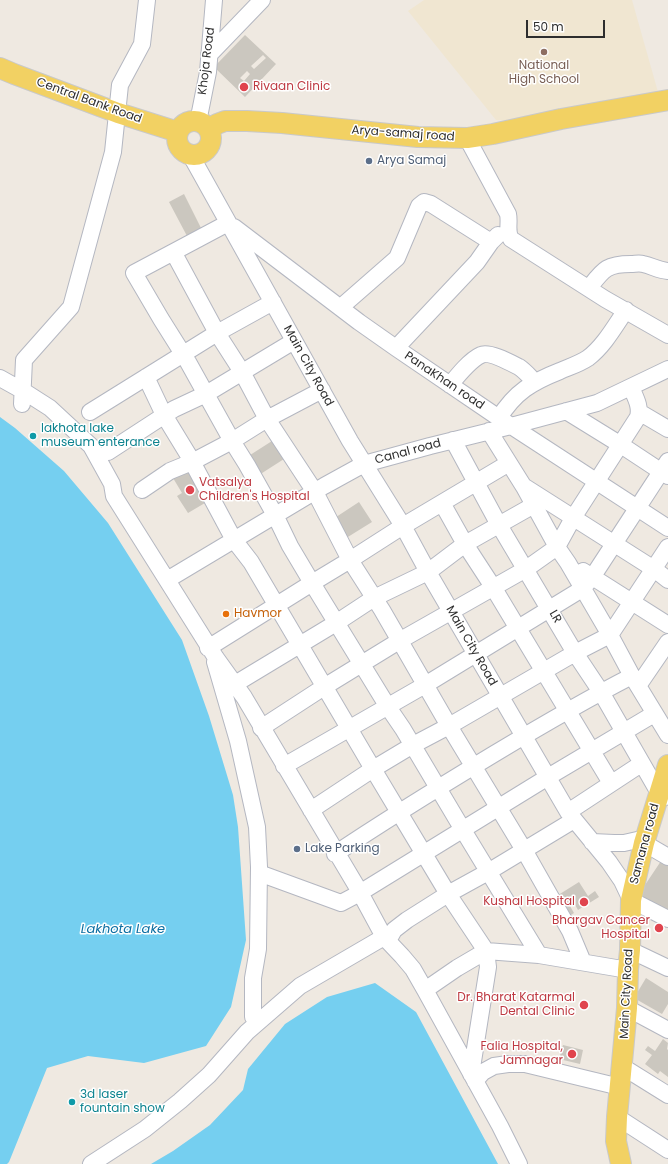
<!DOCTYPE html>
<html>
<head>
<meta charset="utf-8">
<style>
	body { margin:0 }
	#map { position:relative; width:668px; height:1164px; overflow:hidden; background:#efe9e1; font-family:Poppins,sans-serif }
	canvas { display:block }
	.scale { position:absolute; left:526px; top:20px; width:79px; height:18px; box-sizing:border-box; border:2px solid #2e2e2e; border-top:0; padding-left:5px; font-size:12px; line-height:14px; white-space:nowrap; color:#2e2e2e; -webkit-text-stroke:3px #fff; paint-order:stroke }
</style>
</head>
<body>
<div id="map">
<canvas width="668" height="1164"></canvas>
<div class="scale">50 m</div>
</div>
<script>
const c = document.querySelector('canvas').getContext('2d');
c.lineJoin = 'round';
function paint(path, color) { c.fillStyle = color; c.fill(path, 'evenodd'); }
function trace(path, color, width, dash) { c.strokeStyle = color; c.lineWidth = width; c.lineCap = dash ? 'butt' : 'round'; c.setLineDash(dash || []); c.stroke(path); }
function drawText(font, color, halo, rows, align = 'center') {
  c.font = font + ' Poppins,sans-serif'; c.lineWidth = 3; c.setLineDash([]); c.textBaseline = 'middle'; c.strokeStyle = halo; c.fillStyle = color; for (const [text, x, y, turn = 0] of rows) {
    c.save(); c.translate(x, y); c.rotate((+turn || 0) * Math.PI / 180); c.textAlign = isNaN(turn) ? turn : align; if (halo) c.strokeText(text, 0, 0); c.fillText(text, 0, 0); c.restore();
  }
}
paint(new Path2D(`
	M 424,0 L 632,0 L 658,92 L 564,121 L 496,120 L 408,11 Z`), '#f0e6d1');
paint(new Path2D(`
	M 0,417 L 15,428 L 64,471 L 108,523 L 182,640 L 209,716 L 233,795 L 238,827 L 246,940 L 231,1007 L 206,1046 L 144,1063 L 88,1056 L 47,1068 L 9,1162 L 7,1164 L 0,1164 Z
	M 375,983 L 416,1012 L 498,1164 L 151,1164 L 173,1151 L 210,1125 L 243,1090 L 248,1069 L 285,1024 L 327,997 Z`), '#75cff0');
paint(new Path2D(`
	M 245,35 L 276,64 L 245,97 L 214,67 ZM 263,55 L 266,58 L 254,69 L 251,66 ZM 247,71 L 250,74 L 244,81 L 240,78 Z
	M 184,194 L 201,228 L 187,236 L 169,202 Z
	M 272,441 L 284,459 L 259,475 L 247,457 Z
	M 190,468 L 210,500 L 188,513 L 177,496 L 182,493 L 173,478 Z
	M 359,502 L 372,522 L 343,540 L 330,521 Z
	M 663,858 L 668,862 L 668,913 L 639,894 Z
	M 579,882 L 588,896 L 595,891 L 599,897 L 578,910 L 574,903 L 570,906 L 574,913 L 568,917 L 555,897 Z
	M 646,978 L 668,992 L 668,1004 L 662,1014 L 634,998 Z
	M 663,1039 L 668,1043 L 667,1049 L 668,1050 L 668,1077 L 660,1071 L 658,1074 L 645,1064 L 652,1055 L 645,1050 L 648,1046 L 655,1051 Z
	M 563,1045 L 583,1050 L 580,1064 L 559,1059 Z`), '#cbc7bf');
const minor = new Path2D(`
	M 209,55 L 262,0
	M 198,122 L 208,72 L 214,0
	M 467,138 L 508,214 C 510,223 506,231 511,239 L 605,299 L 668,335
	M 190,154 L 350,441 L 403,526 L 428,572 L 568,812 L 609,862 L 622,881 L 631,900 L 668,919
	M 228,223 L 134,273 L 161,319 L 188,362 L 232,441 L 247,465 L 275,515 L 290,546 L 312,583 L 388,707 L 403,729 L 463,830 L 539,955
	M 234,227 L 359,322 L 396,348 L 499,418 L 668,528
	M 177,259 L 217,333 L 242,372 L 267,419 L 315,492 L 350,560 L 382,610 L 449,726 L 524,850 L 570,931 L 583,962
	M 589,288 C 603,270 606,264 631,264 C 635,264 639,263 643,264 C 652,266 658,270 668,271
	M 341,307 L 397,258 L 419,206 L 424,202 L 431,204 L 491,242
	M 396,348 L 477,262 L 491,242 L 498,235
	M 146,377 L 164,415 L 189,456 L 234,540 L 251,562 L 373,769 L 448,894 L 486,951 L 488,967 L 471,1074
	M 0,378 L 25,392 L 50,408 L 91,446 L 112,484 L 114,496 L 216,658 L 244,697 L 357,887 L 384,937 L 402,956 L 413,969 L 425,990 L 500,1126 L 519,1164
	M 450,385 C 458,375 470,360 481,355 C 489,351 511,363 519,367 C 525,371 530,377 535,382
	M 22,404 L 24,360 L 71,307 L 113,152 L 120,85 L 142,44 L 147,0
	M 566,411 L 621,445 L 668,476
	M 90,412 L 217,333 L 273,302
	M 639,412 L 668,429
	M 499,418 C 515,392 532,382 560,371 C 569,367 579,364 588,358 C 604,346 615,326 626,310
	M 489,431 L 524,487 L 557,547 L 568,563 L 610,635 L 632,676 L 668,735
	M 453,440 L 499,525 L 575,653 L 601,692 L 659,793 L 665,797
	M 108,452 L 174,409 L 206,394 L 294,341
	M 525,487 L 654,569 L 668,580
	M 142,490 L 170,471 L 192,462 L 232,441 L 267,419 L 322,390
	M 442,503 L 465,544 L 493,587 L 611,783
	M 583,571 L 668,625
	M 167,580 L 324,486 L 364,464 L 430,446 L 511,426 L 597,403 L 668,369
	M 208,648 L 312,583 L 350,560 L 403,526 L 509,463
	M 215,662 L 238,741 L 257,827 L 259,867 L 258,949 L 253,978 L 253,1017
	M 235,684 L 336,623 L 374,598 L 428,572 L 465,544 L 534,505
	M 638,686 L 668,642
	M 261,728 L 324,687 L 399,641 L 526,569 L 557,547 L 573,518 L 638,417 C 641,406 635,397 631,387
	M 284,766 L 425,685 L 582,589 L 593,576 L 668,461
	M 311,810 L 373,769 L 413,745 L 449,726 L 575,653 L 610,635 L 668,547
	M 568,812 L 641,764
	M 592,842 L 614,843 L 624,843 L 646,838
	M 644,843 L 668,857
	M 335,854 C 387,819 441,786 494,754 C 539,727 585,700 632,676
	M 259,873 L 341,903 L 358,894 L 548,777 L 654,714
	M 388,941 L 394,930 L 407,920 L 448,894 L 488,872 L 574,820
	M 630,950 L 668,968
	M 425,990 L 457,968 L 486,951 L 539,955 L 628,970
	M 627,1008 L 668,1030
	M 623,1067 L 668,1095
	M 475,1081 L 483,1072 L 494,1066 L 508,1064 L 525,1064 L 620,1087
	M 617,1117 L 668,1150
	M 91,1164 L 145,1129 L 180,1101 L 209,1075 L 247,1032 L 300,986 L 384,937`);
const major = new Path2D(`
	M 0,68 L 14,74 L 118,113 L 178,132
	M177 138a17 17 0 1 1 34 0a17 17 0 1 1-34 0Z
	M 209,130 L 217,124 L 225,121 L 247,121 L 282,123 L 418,137 L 467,138 L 493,134 L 561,119 L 668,100
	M 621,1164 L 616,1141 L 617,1117 L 627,1008 L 628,970 L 630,950 L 631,900 L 644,843 L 668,765`);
trace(minor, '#b4b7c1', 18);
trace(major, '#c9c9c9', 22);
trace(minor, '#fff', 16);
trace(major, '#f2d163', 20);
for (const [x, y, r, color] of [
	[544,52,4,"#8d6e63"],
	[244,87,5,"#e0444e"],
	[369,161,4,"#5c6f8a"],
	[33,436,4,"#0f9aa8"],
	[190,490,5,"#e0444e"],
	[226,614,4,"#e8710a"],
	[297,849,4,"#5c6f8a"],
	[584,902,5,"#e0444e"],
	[659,928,5,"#e0444e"],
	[584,1005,5,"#e0444e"],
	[572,1054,5,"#e0444e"],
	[72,1102,4,"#0f9aa8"]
]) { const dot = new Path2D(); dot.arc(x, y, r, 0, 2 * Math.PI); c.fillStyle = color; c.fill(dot); trace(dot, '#fff', 1.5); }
drawText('12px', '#2e2e2e', '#fff', [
	["Khoja Road",207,61,-83],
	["Central Bank Road",89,101,20],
	["Arya-samaj road",403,134,4],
	["Main City Road",308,366,61],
	["PanaKhan road",444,381,34],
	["Canal road",408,452,-15],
	["LR",555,617,60],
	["Main City Road",471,646,60],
	["Samana road",645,844,-75],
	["Main City Road",627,994,-87]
]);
drawText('12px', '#785e54', '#fff', [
	["National",544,66],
	["High School",544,80]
]);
drawText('12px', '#be3a42', '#fff', [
	["Rivaan Clinic",253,87,"left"],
	["Vatsalya",199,483,"left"],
	["Children's Hospital",199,497,"left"],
	["Kushal Hospital",575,902],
	["Bhargav Cancer",650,921],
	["Hospital",650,935],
	["Dr. Bharat Katarmal",575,998],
	["Dental Clinic",575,1012],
	["Falia Hospital,",563,1047],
	["Jamnagar",563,1061]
], 'right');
drawText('12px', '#4e5e75', '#fff', [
	["Arya Samaj",377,161],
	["Lake Parking",305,849]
], 'left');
drawText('12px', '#0d838f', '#fff', [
	["lakhota lake",41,429],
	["museum enterance",41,443],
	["3d laser",80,1095],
	["fountain show",80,1109]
], 'left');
drawText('12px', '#c56008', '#fff', [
	["Havmor",234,614]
], 'left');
drawText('italic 13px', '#0d6fa3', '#fff', [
	["Lakhota Lake",123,930]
]);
</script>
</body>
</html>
